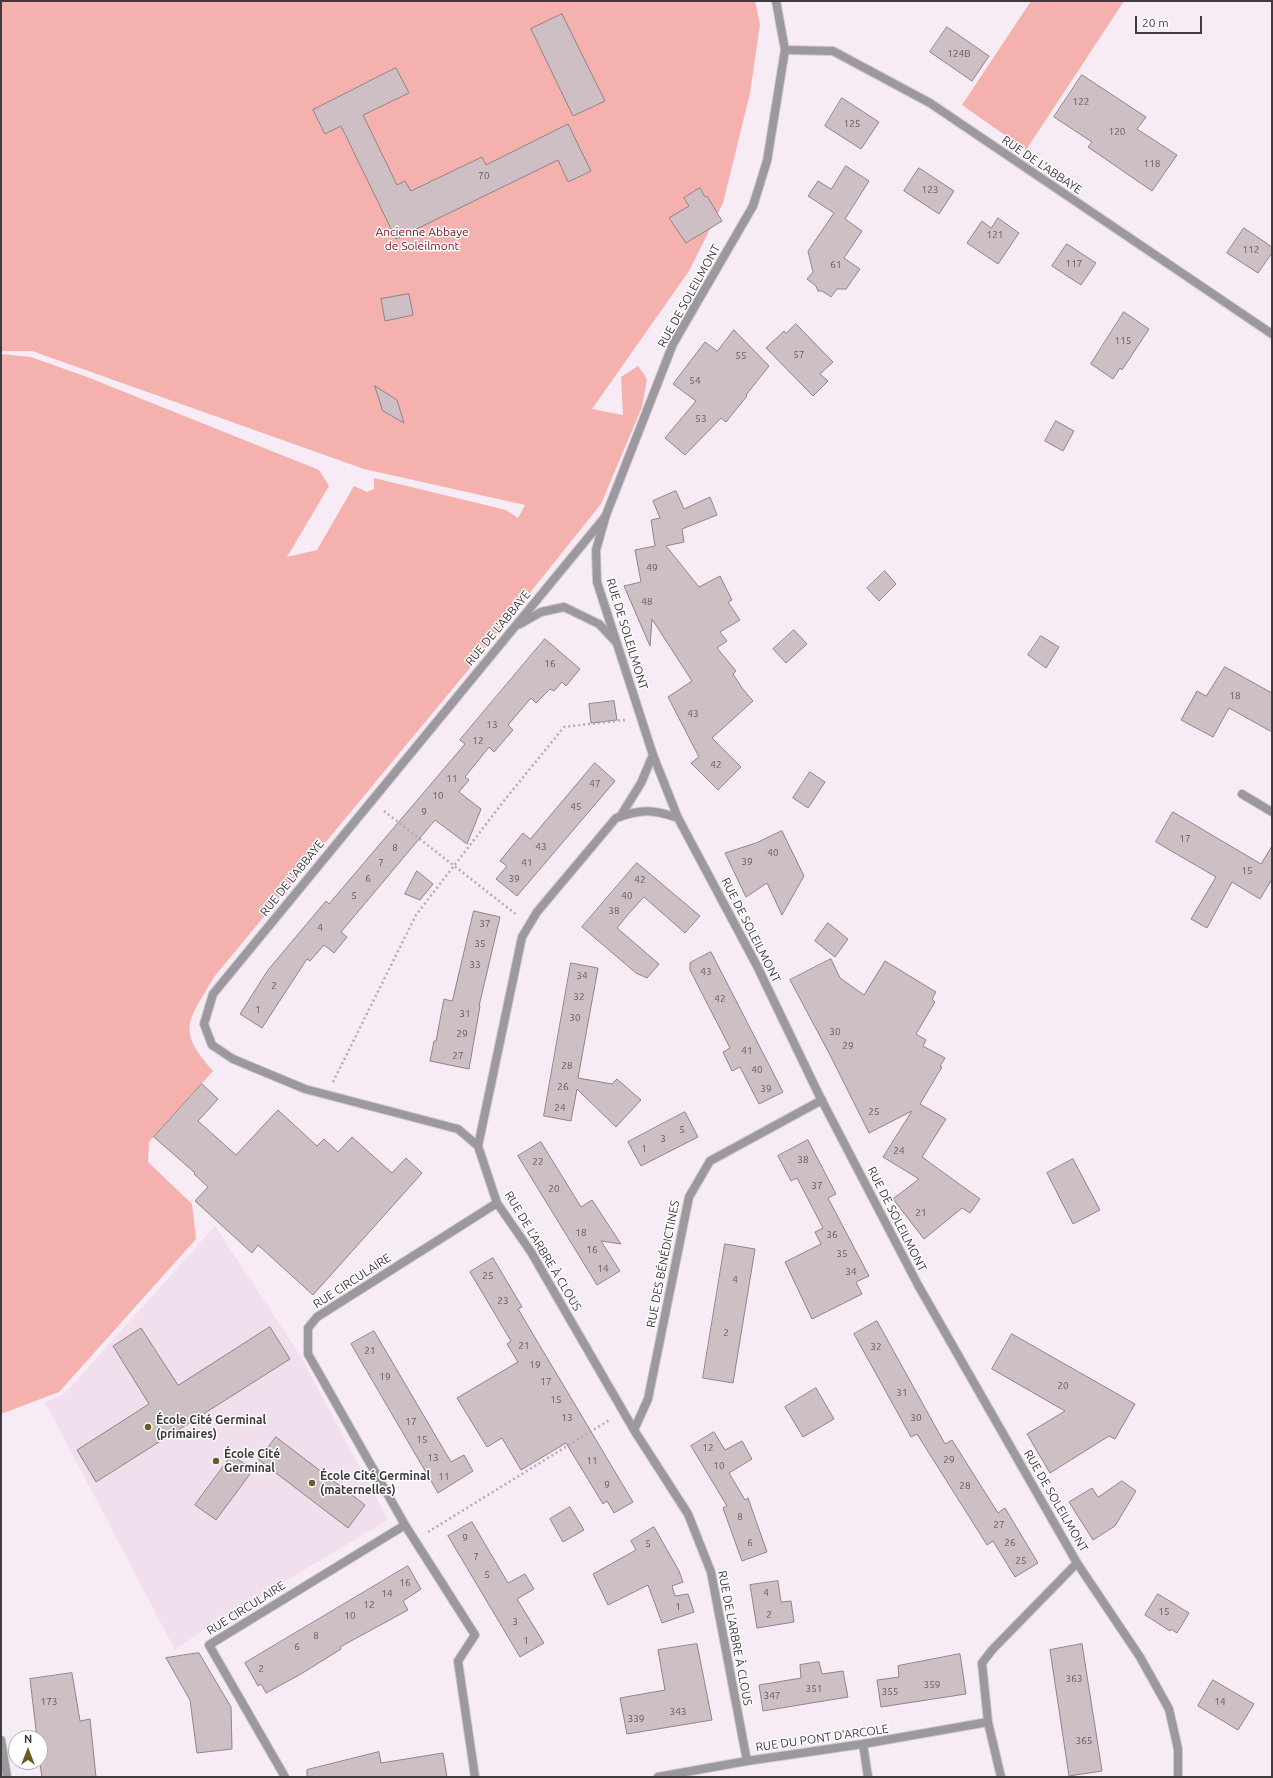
<!DOCTYPE html>
<html>
<head>
<meta charset="utf-8">
<style>
	body { margin:0 }
	#map { position:relative; width:1273px; height:1778px; overflow:hidden; background:#f7ecf5; font-family:Ubuntu,sans-serif }
	canvas { display:block }
	.frame { position:absolute; inset:0; border:2px solid #3f3a3e; pointer-events:none }
	.north { position:absolute; left:8px; top:1730px; width:40px; height:40px; box-sizing:border-box; background:#fff; border:1px solid #b2b0b2; border-radius:50%; rotate:0deg; font-size:11px; font-weight:700; line-height:16px; text-align:center; color:#3f3a3e }
	.north::after { content:''; display:block; margin:auto; width:14px; height:18px; background:#685b28; clip-path:polygon(50% 0,100% 100%,50% 72%,0 100%) }
	.scale { position:absolute; left:1135px; top:16px; width:67px; height:18px; box-sizing:border-box; border:2px solid #3f3a3e; border-top:0; padding-left:5px; font-size:12px; line-height:14px; white-space:nowrap; color:#3f3a3e; -webkit-text-stroke:3px #fff; paint-order:stroke }
</style>
</head>
<body>
<div id="map">
<canvas width="1273" height="1778"></canvas>
<div class="frame"></div>
<div class="north">N</div>
<div class="scale">20 m</div>
</div>
<script>
const c = document.querySelector('canvas').getContext('2d');
c.lineJoin = 'round';
function paint(path, color) { c.fillStyle = color; c.fill(path, 'evenodd'); }
function trace(path, color, width, dash) { c.strokeStyle = color; c.lineWidth = width; c.lineCap = dash ? 'butt' : 'round'; c.setLineDash(dash || []); c.stroke(path); }
function drawText(font, color, halo, rows, align = 'center') {
  c.font = font + ' Ubuntu,sans-serif'; c.lineWidth = 3; c.setLineDash([]); c.textBaseline = 'middle'; c.strokeStyle = halo; c.fillStyle = color; for (const [text, x, y, turn = 0] of rows) {
    c.save(); c.translate(x, y); c.rotate((+turn || 0) * Math.PI / 180); c.textAlign = isNaN(turn) ? turn : align; if (halo) c.strokeText(text, 0, 0); c.fillText(text, 0, 0); c.restore();
  }
}
paint(new Path2D(`
	M 215,1226 L 300,1355 L 388,1520 L 197,1634 L 175,1650 L 45,1402 L 64,1394 Z`), '#f1dfed');
paint(new Path2D(`
	M 1,1 L 755,1 L 760,24 L 750,93 L 723,203 L 689,271 L 592,409 L 623,415 L 621,377 L 638,366 L 647,379 L 642,407 L 601,504 L 469,669 L 214,977 C 189,1021 175,1028 213,1071 L 149,1142 L 148,1162 L 192,1204 L 196,1239 L 59,1392 L 1,1414 L 1,354 L 31,357 L 87,377 L 319,470 L 329,486 L 287,557 L 317,550 L 354,486 L 367,492 L 374,489 L 374,478 L 506,510 L 518,518 L 525,505 L 364,469 L 32,351 L 1,351 Z
	M 1031,1 L 1124,1 L 1026,150 L 962,105 Z`), '#f5b1ae');
const building = new Path2D(`
	M 562,14 L 605,101 L 573,116 L 531,29 Z
	M 947,27 L 989,56 L 972,81 L 930,52 Z
	M 396,68 L 409,93 L 363,115 L 397,185 L 405,181 L 411,191 L 482,157 L 486,165 L 568,124 L 591,171 L 568,182 L 558,160 L 396,239 L 341,126 L 325,134 L 313,110 Z
	M 1082,75 L 1146,117 L 1137,129 L 1177,155 L 1152,191 L 1088,147 L 1092,142 L 1054,117 Z
	M 842,98 L 879,122 L 861,149 L 825,126 Z
	M 846,166 L 869,181 L 845,219 L 862,231 L 844,258 L 860,269 L 846,289 L 837,289 L 831,297 L 822,291 L 818,291 L 816,286 L 807,279 L 813,272 L 808,251 L 834,213 L 808,196 L 818,181 L 831,189 Z
	M 919,168 L 954,191 L 939,214 L 904,191 Z
	M 700,188 L 705,197 L 707,196 L 722,221 L 686,243 L 669,218 L 689,206 L 684,198 Z
	M 998,218 L 1019,233 L 998,264 L 967,243 L 982,221 L 991,228 Z
	M 1244,228 L 1272,247 L 1272,253 L 1258,273 L 1227,253 Z
	M 1067,244 L 1096,263 L 1081,285 L 1052,266 Z
	M 409,294 L 413,315 L 385,321 L 381,299 Z
	M 1124,312 L 1149,329 L 1122,370 L 1120,368 L 1113,379 L 1091,364 Z
	M 796,324 L 833,362 L 820,374 L 828,381 L 813,396 L 766,348 L 784,331 L 786,333 Z
	M 734,330 L 769,366 L 746,395 L 747,396 L 726,422 L 721,418 L 685,455 L 665,438 L 696,401 L 673,384 L 705,342 L 717,351 Z
	M 375,386 L 397,400 L 404,423 L 383,411 Z
	M 1056,421 L 1074,431 L 1063,451 L 1045,441 Z
	M 676,491 L 684,509 L 710,497 L 717,515 L 682,529 L 684,542 L 666,546 L 699,587 L 720,576 L 732,600 L 728,602 L 740,620 L 720,632 L 727,641 L 717,648 L 736,671 L 733,674 L 742,688 L 753,701 L 712,738 L 741,767 L 718,790 L 691,763 L 699,757 L 668,697 L 692,681 L 652,619 L 650,646 L 624,586 L 641,582 L 635,550 L 655,546 L 651,520 L 660,518 L 653,501 Z
	M 885,571 L 896,584 L 879,601 L 867,588 Z
	M 794,630 L 807,644 L 786,663 L 773,649 Z
	M 1041,636 L 1059,647 L 1046,668 L 1028,655 Z
	M 545,639 L 580,669 L 566,686 L 562,682 L 554,691 L 550,689 L 536,703 L 531,698 L 508,725 L 513,730 L 494,752 L 489,747 L 465,777 L 469,780 L 459,792 L 481,809 L 467,844 L 435,820 L 341,932 L 347,937 L 334,953 L 324,945 L 310,961 L 307,959 L 262,1028 L 240,1014 L 268,970 L 326,901 L 329,904 L 465,744 L 460,740 Z
	M 1225,667 L 1272,693 L 1272,732 L 1229,708 L 1213,737 L 1181,720 L 1197,691 L 1206,696 Z
	M 614,701 L 617,720 L 591,723 L 589,704 Z
	M 595,763 L 615,781 L 517,896 L 496,879 L 507,866 L 500,861 L 523,833 L 530,839 Z
	M 810,772 L 825,782 L 808,808 L 793,798 Z
	M 1173,812 L 1261,864 L 1272,846 L 1272,879 L 1260,899 L 1232,882 L 1207,928 L 1191,919 L 1216,877 L 1156,842 Z
	M 782,831 L 804,876 L 782,915 L 767,883 L 746,897 L 725,853 L 756,843 Z
	M 637,863 L 700,916 L 685,933 L 644,897 L 630,912 L 617,928 L 659,964 L 647,978 L 636,973 L 582,927 Z
	M 417,871 L 433,884 L 420,900 L 405,894 Z
	M 474,911 L 500,917 L 479,1006 L 480,1006 L 469,1069 L 430,1061 L 434,1041 L 436,1041 L 444,999 L 452,1001 Z
	M 828,923 L 848,939 L 835,957 L 815,941 Z
	M 711,952 L 783,1092 L 759,1104 L 740,1067 L 732,1071 L 723,1052 L 730,1048 L 690,970 L 690,963 Z
	M 831,959 L 840,978 L 864,995 L 885,961 L 936,992 L 932,999 L 935,1002 L 916,1034 L 926,1040 L 923,1046 L 945,1058 L 940,1066 L 942,1067 L 920,1104 L 946,1119 L 922,1157 L 980,1199 L 970,1213 L 962,1208 L 924,1239 L 893,1199 L 919,1179 L 883,1157 L 912,1111 L 869,1133 L 830,1055 L 790,980 Z
	M 571,963 L 598,968 L 578,1078 L 612,1084 L 617,1079 L 641,1100 L 616,1127 L 577,1089 L 571,1121 L 544,1116 Z
	M 202,1084 L 218,1099 L 198,1121 L 236,1155 L 278,1110 L 317,1146 L 324,1139 L 338,1152 L 352,1137 L 392,1173 L 406,1158 L 422,1173 L 313,1295 L 258,1245 L 252,1253 L 195,1201 L 208,1187 L 194,1174 L 195,1173 L 154,1137 Z
	M 685,1112 L 698,1137 L 641,1166 L 628,1142 Z
	M 808,1140 L 836,1194 L 828,1198 L 869,1276 L 856,1282 L 862,1294 L 812,1319 L 785,1262 L 821,1244 L 815,1232 L 823,1228 L 797,1178 L 791,1181 L 778,1156 Z
	M 541,1142 L 581,1207 L 592,1200 L 621,1244 L 601,1241 L 620,1271 L 597,1285 L 518,1156 Z
	M 1073,1159 L 1100,1210 L 1073,1224 L 1047,1173 Z
	M 725,1244 L 755,1249 L 733,1383 L 703,1378 Z
	M 493,1258 L 522,1307 L 518,1309 L 633,1502 L 614,1513 L 607,1501 L 603,1504 L 566,1443 L 521,1470 L 502,1438 L 487,1447 L 457,1398 L 518,1362 L 507,1344 L 511,1341 L 470,1272 Z
	M 877,1321 L 945,1444 L 952,1440 L 998,1513 L 1005,1508 L 1038,1563 L 1015,1577 L 993,1541 L 987,1545 L 917,1434 L 911,1437 L 854,1334 Z
	M 270,1327 L 290,1359 L 96,1482 L 77,1450 L 149,1404 L 113,1346 L 141,1328 L 178,1385 Z
	M 374,1331 L 451,1462 L 464,1455 L 473,1471 L 438,1493 L 351,1344 Z
	M 1012,1334 L 1135,1404 L 1115,1439 L 1109,1436 L 1050,1473 L 1027,1434 L 1065,1411 L 992,1369 Z
	M 816,1388 L 834,1419 L 803,1437 L 785,1407 Z
	M 714,1432 L 725,1450 L 742,1441 L 752,1459 L 729,1473 L 745,1500 L 748,1498 L 767,1552 L 742,1561 L 723,1508 L 727,1506 L 691,1446 Z
	M 276,1437 L 365,1505 L 348,1528 L 259,1460 Z
	M 232,1455 L 253,1470 L 216,1520 L 195,1505 Z
	M 1122,1481 L 1136,1491 L 1115,1526 L 1093,1540 L 1069,1502 L 1092,1488 L 1098,1497 Z
	M 570,1507 L 584,1530 L 563,1542 L 550,1519 Z
	M 472,1522 L 508,1583 L 525,1574 L 534,1589 L 517,1599 L 544,1643 L 520,1657 L 448,1536 Z
	M 654,1527 L 679,1571 L 683,1582 L 672,1586 L 675,1596 L 688,1594 L 694,1612 L 662,1623 L 648,1585 L 608,1605 L 593,1574 L 636,1550 L 631,1541 Z
	M 408,1566 L 421,1589 L 403,1601 L 408,1610 L 340,1647 L 341,1649 L 301,1674 L 266,1693 L 261,1684 L 258,1686 L 245,1663 Z
	M 778,1581 L 781,1602 L 791,1601 L 794,1622 L 757,1628 L 750,1585 Z
	M 1158,1594 L 1189,1613 L 1177,1633 L 1171,1629 L 1170,1631 L 1145,1615 Z
	M 697,1644 L 712,1720 L 627,1734 L 620,1698 L 665,1690 L 658,1650 Z
	M 1082,1644 L 1102,1771 L 1069,1776 L 1050,1650 Z
	M 199,1653 L 231,1707 L 232,1749 L 197,1753 L 190,1700 L 166,1658 Z
	M 960,1654 L 966,1694 L 881,1707 L 877,1680 L 899,1677 L 898,1666 Z
	M 819,1662 L 822,1674 L 843,1671 L 848,1697 L 763,1711 L 759,1685 L 801,1678 L 800,1665 Z
	M 72,1673 L 80,1721 L 90,1719 L 96,1777 L 42,1777 L 40,1764 L 40,1738 L 37,1738 L 30,1679 Z
	M 1213,1680 L 1254,1704 L 1238,1730 L 1198,1706 Z
	M 379,1752 L 381,1763 L 443,1753 L 447,1777 L 307,1777 L 307,1770 Z`);
paint(building, '#cdbfc3');
trace(building, '#908488', 1);
const minor = new Path2D(`
	M 785,50 L 833,51 L 930,103 L 1272,334
	M 520,624 L 541,612 L 564,607 L 599,624 L 616,642
	M 1242,794 L 1272,812
	M 620,817 L 641,783 L 653,755
	M 678,818 C 653,809 641,809 616,818 L 537,912 L 522,937 L 478,1146 L 497,1203 L 531,1252 L 634,1430 L 688,1514 L 711,1572 L 747,1761
	M 478,1146 L 458,1129 L 305,1089 L 233,1059 L 212,1045 L 204,1024 L 213,994 L 605,517
	M 634,1430 L 648,1399 L 689,1197 L 710,1161 L 822,1100
	M 1,1740 L 7,1777
	M 863,1744 L 868,1777
	M 285,1777 L 209,1645 L 405,1525
	M 475,1777 L 458,1661 L 475,1635 L 405,1525 L 308,1354 L 308,1328 L 317,1317 L 497,1203
	M 658,1777 L 747,1761 L 863,1744 L 988,1722
	M 1001,1777 L 988,1722 L 982,1663 L 992,1650 L 1077,1563`);
const tertiary = new Path2D(`
	M 776,1 L 785,50 L 767,161 L 753,206 L 673,344 L 606,515 L 596,550 L 597,582 L 653,755 L 678,818 L 757,966 L 820,1097 L 918,1285 L 1077,1563 L 1140,1657 L 1169,1709 L 1178,1749 L 1178,1777`);
trace(minor, '#d2c8d0', 10);
trace(tertiary, '#d2c8d0', 10);
trace(new Path2D(`
	M 384,811 L 517,915
	M 333,1082 L 416,915 L 507,797 L 564,727 L 625,720
	M 428,1532 L 611,1419`), '#b4abb2', 2.5, [2, 3]);
trace(minor, '#9c999e', 8);
trace(tertiary, '#9c999e', 8);
for (const [x, y, r, color] of [
	[148,1427,4,"#685b28"],
	[216,1461,4,"#685b28"],
	[312,1483,4,"#685b28"]
]) { const dot = new Path2D(); dot.arc(x, y, r, 0, 2 * Math.PI); c.fillStyle = color; c.fill(dot); trace(dot, '#fff', 1.5); }
drawText('10px', '#625b5f', null, [
	["124B",959,54],
	["122",1081,102],
	["125",852,124],
	["120",1117,132],
	["118",1152,164],
	["70",484,176],
	["123",930,190],
	["121",995,235],
	["112",1251,250],
	["117",1074,264],
	["61",836,265],
	["115",1123,341],
	["57",799,355],
	["55",741,356],
	["54",695,381],
	["53",701,419],
	["49",652,568],
	["48",647,602],
	["16",550,664],
	["18",1235,696],
	["43",693,714],
	["13",492,725],
	["12",478,741],
	["42",716,765],
	["11",452,779],
	["47",595,784],
	["10",438,796],
	["45",576,807],
	["9",424,812],
	["17",1185,839],
	["43",541,847],
	["8",395,848],
	["40",773,853],
	["39",747,862],
	["7",381,863],
	["41",527,863],
	["15",1247,871],
	["6",368,879],
	["39",514,879],
	["42",640,880],
	["5",354,896],
	["40",627,896],
	["38",614,911],
	["37",485,924],
	["4",320,928],
	["35",480,944],
	["33",475,965],
	["43",706,972],
	["34",582,976],
	["2",274,986],
	["32",579,997],
	["42",720,999],
	["1",258,1010],
	["31",465,1014],
	["30",575,1018],
	["30",835,1032],
	["29",462,1034],
	["29",848,1046],
	["41",747,1051],
	["27",458,1056],
	["28",567,1066],
	["40",757,1070],
	["26",563,1087],
	["39",766,1089],
	["24",560,1108],
	["25",874,1112],
	["5",682,1130],
	["3",663,1139],
	["1",644,1149],
	["24",899,1151],
	["38",803,1160],
	["22",538,1162],
	["37",817,1186],
	["20",554,1189],
	["21",921,1213],
	["18",581,1233],
	["36",832,1235],
	["16",592,1250],
	["35",842,1254],
	["14",603,1269],
	["34",851,1272],
	["25",488,1276],
	["4",735,1280],
	["23",503,1301],
	["2",726,1333],
	["21",524,1346],
	["32",876,1347],
	["21",370,1351],
	["19",535,1365],
	["19",385,1377],
	["17",546,1382],
	["20",1063,1386],
	["31",902,1393],
	["15",556,1400],
	["13",567,1418],
	["30",916,1418],
	["17",411,1422],
	["15",422,1440],
	["12",708,1448],
	["13",433,1458],
	["29",949,1460],
	["11",592,1461],
	["10",719,1466],
	["11",444,1477],
	["9",607,1485],
	["28",965,1486],
	["8",740,1517],
	["27",999,1525],
	["9",465,1538],
	["6",750,1543],
	["26",1010,1543],
	["5",648,1544],
	["7",476,1557],
	["25",1021,1561],
	["5",487,1575],
	["16",405,1583],
	["4",766,1593],
	["14",387,1594],
	["12",369,1605],
	["1",678,1607],
	["15",1164,1612],
	["2",769,1615],
	["10",350,1616],
	["3",515,1622],
	["8",316,1636],
	["1",526,1641],
	["6",297,1647],
	["2",261,1669],
	["363",1074,1679],
	["359",932,1685],
	["351",814,1689],
	["355",890,1692],
	["347",772,1696],
	["173",49,1702],
	["14",1220,1702],
	["343",678,1712],
	["339",636,1719],
	["365",1084,1741]
]);
drawText('12px', '#3f3a3e', '#fff', [
	["RUE DE L'ABBAYE",1042,165,34],
	["RUE DE SOLEILMONT",689,296,-61],
	["RUE DE L'ABBAYE",498,628,-50],
	["RUE DE SOLEILMONT",627,634,73],
	["RUE DE L'ABBAYE",292,878,-51],
	["RUE DE SOLEILMONT",751,930,63],
	["RUE DE SOLEILMONT",897,1219,63],
	["RUE DE L'ARBRE À CLOUS",543,1251,59],
	["RUE DES BÉNÉDICTINES",663,1264,-79],
	["RUE CIRCULAIRE",352,1281,-33],
	["RUE DE SOLEILMONT",1056,1501,60],
	["RUE CIRCULAIRE",246,1608,-32],
	["RUE DE L'ARBRE À CLOUS",735,1638,79],
	["RUE DU PONT D'ARCOLE",822,1738,-8]
]);
drawText('12px', '#7a0a1b', '#fff', [
	["Ancienne Abbaye",422,232],
	["de Soleilmont",422,246]
]);
drawText('bold 12px', '#3f3a3e', '#fff', [
	["École Cité Germinal",156,1420],
	["(primaires)",156,1434],
	["École Cité",224,1454],
	["Germinal",224,1468],
	["École Cité Germinal",320,1476],
	["(maternelles)",320,1490]
], 'left');
</script>
</body>
</html>
